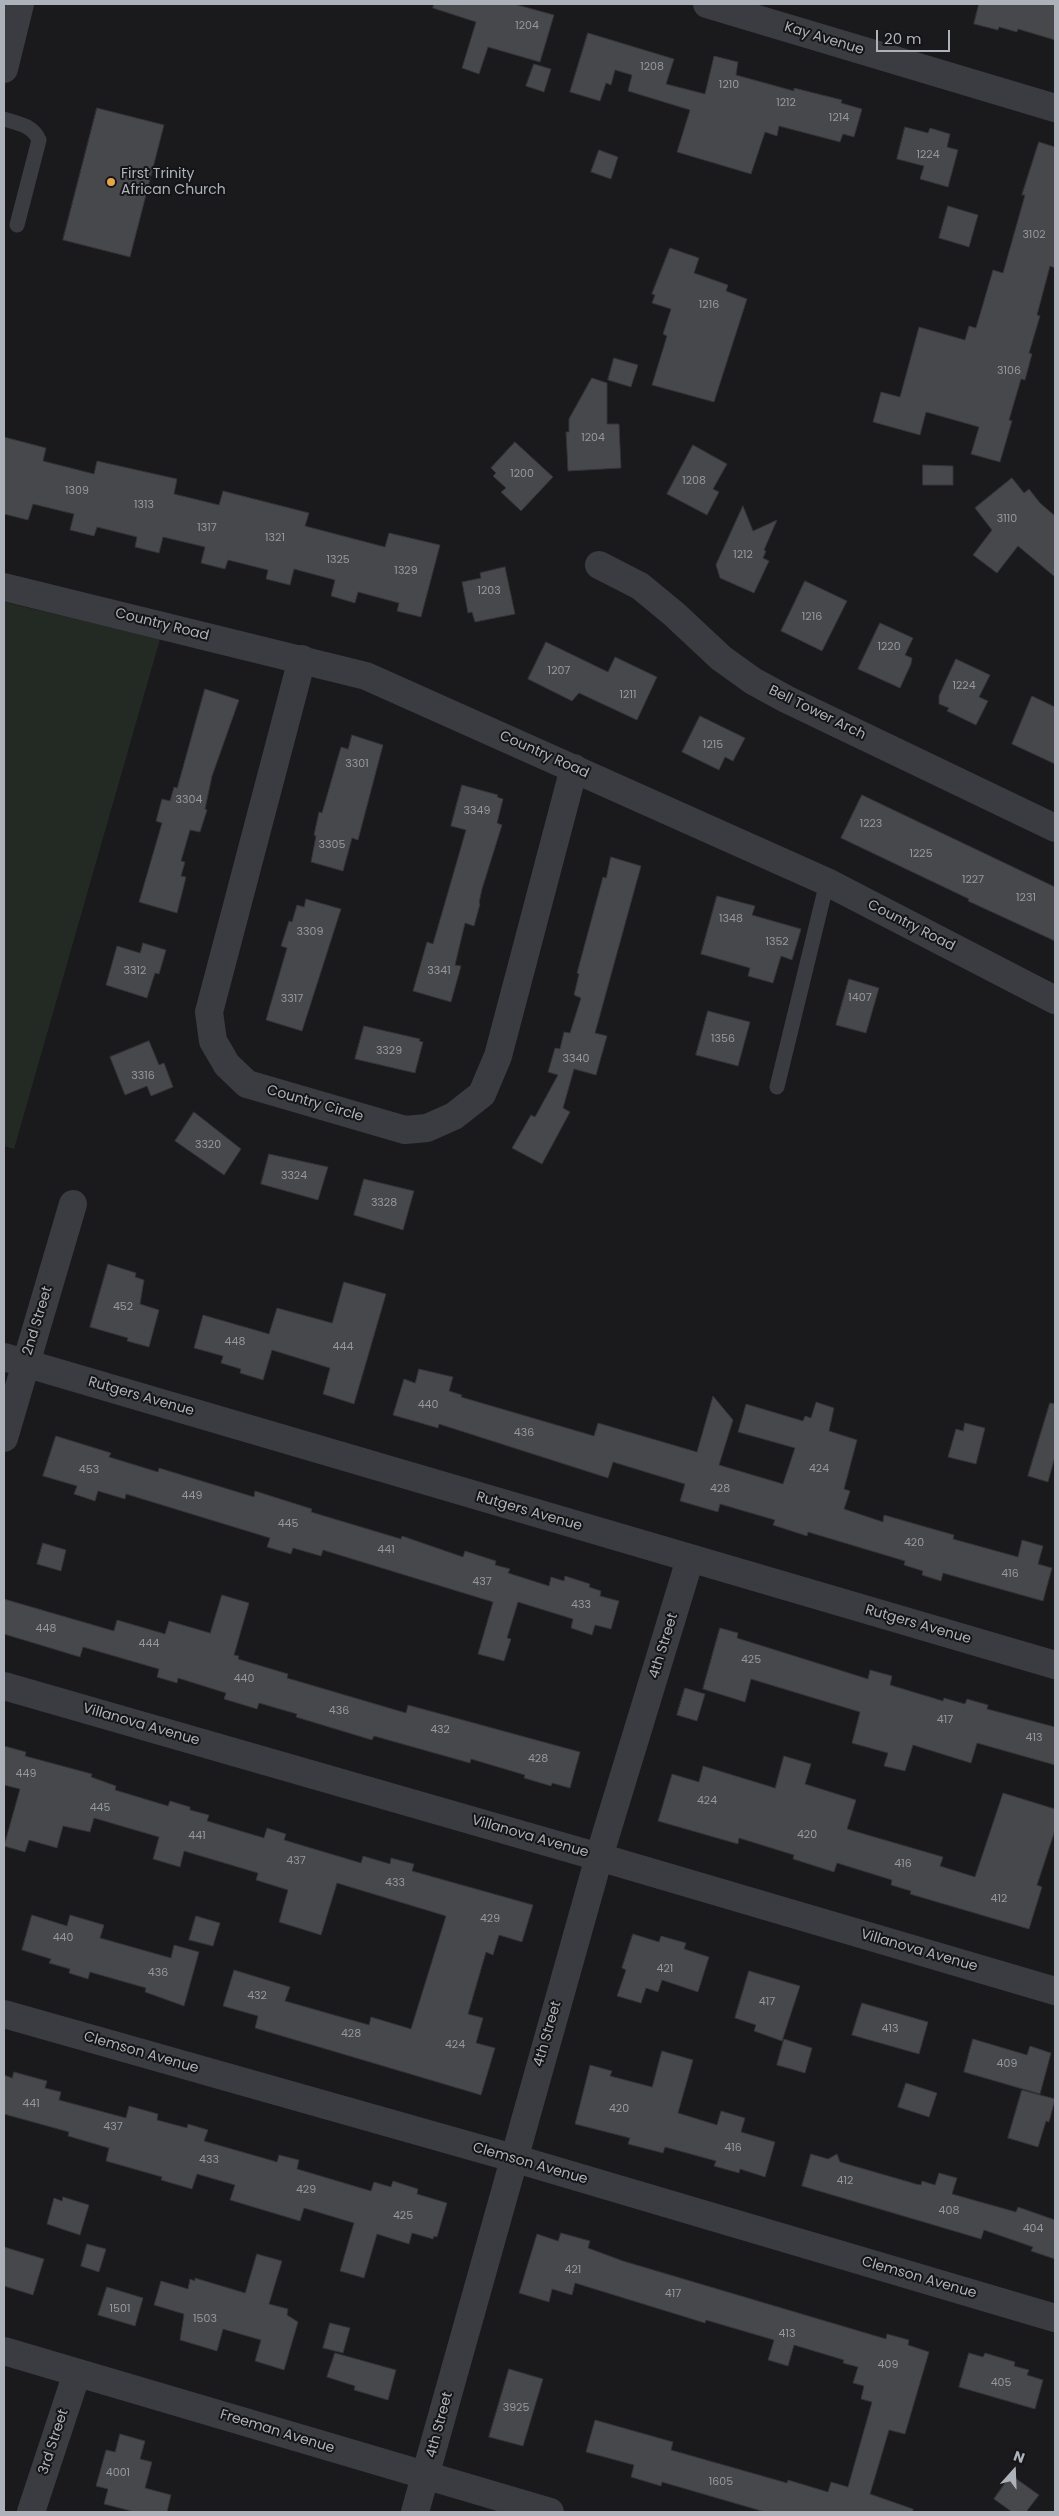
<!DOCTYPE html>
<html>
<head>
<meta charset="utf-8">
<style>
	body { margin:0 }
	#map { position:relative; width:1059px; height:2516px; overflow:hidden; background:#1a1a1c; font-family:Poppins,sans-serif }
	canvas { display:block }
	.frame { position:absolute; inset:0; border:5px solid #adb2ba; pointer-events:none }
	.north { position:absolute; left:989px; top:2446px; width:50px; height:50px; -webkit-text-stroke:4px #151517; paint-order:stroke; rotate:20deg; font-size:14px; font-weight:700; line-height:20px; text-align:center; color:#adb2ba }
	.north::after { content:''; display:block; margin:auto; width:18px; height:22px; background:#adb2ba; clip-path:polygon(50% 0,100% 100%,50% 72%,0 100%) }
	.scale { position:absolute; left:876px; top:30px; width:74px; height:22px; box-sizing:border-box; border:2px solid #adb2ba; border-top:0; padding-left:6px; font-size:15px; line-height:18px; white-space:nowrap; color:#adb2ba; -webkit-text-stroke:4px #151517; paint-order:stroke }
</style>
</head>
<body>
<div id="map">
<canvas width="1059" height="2516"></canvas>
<div class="frame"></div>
<div class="north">N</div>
<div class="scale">20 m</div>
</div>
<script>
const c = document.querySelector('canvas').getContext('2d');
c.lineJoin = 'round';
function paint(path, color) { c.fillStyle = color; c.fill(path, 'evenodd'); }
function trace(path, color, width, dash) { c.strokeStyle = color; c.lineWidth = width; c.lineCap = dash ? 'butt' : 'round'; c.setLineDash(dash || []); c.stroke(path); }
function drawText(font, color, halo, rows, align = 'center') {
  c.font = font + ' Poppins,sans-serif'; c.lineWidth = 4; c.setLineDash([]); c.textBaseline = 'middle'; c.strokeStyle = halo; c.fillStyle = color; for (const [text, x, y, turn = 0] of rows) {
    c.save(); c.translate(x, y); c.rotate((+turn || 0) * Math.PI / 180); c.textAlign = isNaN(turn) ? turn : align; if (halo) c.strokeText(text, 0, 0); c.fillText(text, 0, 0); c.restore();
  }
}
paint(new Path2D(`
	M 4,602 L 160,639 L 14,1149 L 4,1146 Z`), '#222a23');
const building = new Path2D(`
	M 434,4 L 514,4 L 554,15 L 540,62 L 488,47 L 479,74 L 462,68 L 476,22 L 433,8 Z
	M 979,4 L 1055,4 L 1055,40 L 1018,29 L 1017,32 L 999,27 L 998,30 L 974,24 Z
	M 588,33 L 674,59 L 666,84 L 705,94 L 714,56 L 738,62 L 736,75 L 794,91 L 794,88 L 842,100 L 841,103 L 862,109 L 854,137 L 843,134 L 840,142 L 779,126 L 777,136 L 765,132 L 751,174 L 677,152 L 690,110 L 628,91 L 632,75 L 615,70 L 611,85 L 606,83 L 600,101 L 570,92 Z
	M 534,64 L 551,69 L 544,92 L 526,86 Z
	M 97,108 L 164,125 L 130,257 L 63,240 Z
	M 905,127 L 928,133 L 930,128 L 950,134 L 947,147 L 958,150 L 948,187 L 920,179 L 924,166 L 897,159 Z
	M 1039,142 L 1055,147 L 1055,268 L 1050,266 L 1037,315 L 1040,316 L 1029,353 L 1032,354 L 1025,380 L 1021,379 L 1009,420 L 1012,421 L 1000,462 L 971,454 L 979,427 L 926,412 L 920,435 L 873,422 L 881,392 L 900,397 L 919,327 L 965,340 L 969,326 L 976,328 L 993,270 L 1003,273 L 1025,195 L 1022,195 Z
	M 599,150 L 618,157 L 611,179 L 591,172 Z
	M 948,206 L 978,215 L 969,247 L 939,238 Z
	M 670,248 L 699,258 L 694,273 L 728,285 L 726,291 L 747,299 L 714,402 L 652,385 L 667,336 L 663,334 L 671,309 L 652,303 L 655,295 L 652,294 Z
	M 614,358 L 638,365 L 631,387 L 608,380 Z
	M 592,378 L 607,383 L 607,424 L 619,424 L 621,468 L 568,471 L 566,432 L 569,432 L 569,419 Z
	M 4,437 L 46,448 L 43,461 L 94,474 L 97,461 L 177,479 L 174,494 L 219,505 L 223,491 L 309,513 L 305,526 L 385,547 L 389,533 L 440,545 L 421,617 L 397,611 L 399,603 L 358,592 L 355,603 L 331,596 L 335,580 L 294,569 L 290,585 L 266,579 L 268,570 L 228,560 L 225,569 L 201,563 L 205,547 L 163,537 L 159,553 L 135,547 L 137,537 L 97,527 L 94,536 L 70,530 L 74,514 L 33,504 L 28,520 L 4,514 Z
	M 515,442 L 553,477 L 521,511 L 501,492 L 506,488 L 493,476 L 496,473 L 491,468 Z
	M 693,445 L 727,464 L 713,489 L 719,492 L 707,515 L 667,494 Z
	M 923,465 L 953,466 L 953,485 L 923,485 Z
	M 1012,478 L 1024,493 L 1029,489 L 1040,503 L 1055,516 L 1055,577 L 1018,546 L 997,573 L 973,555 L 992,530 L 975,508 Z
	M 743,506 L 753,531 L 777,520 L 764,550 L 766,551 L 763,558 L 769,561 L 754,593 L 720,578 L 716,565 Z
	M 505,567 L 515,614 L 475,622 L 472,612 L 468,613 L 462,582 L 481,578 L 480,573 Z
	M 805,581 L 847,601 L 822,651 L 781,631 Z
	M 880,623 L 913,638 L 905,655 L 912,658 L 911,664 L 900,688 L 858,669 Z
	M 546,642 L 608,672 L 615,657 L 657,677 L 637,720 L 579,693 L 572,701 L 528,679 Z
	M 956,659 L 990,675 L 979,697 L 988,701 L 976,725 L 947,711 L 949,708 L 939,704 L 939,696 Z
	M 205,689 L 239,700 L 212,776 L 205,809 L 207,810 L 200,832 L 190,830 L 181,861 L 185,862 L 181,876 L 186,877 L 177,913 L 139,902 L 162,823 L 156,821 L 162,799 L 170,801 L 174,787 L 177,788 Z
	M 1032,696 L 1055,707 L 1055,764 L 1012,744 Z
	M 700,716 L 745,738 L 733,761 L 725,757 L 719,770 L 682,752 Z
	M 352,735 L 383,745 L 358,840 L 352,838 L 343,871 L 311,862 L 316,836 L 314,835 L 319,812 L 322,813 L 341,747 L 348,749 Z
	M 462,785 L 498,795 L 497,797 L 503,799 L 497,823 L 502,825 L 482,889 L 479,903 L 480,904 L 474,926 L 465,923 L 455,965 L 461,966 L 451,1002 L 413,991 L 427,942 L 433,944 L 466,830 L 451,826 Z
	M 862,795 L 1055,887 L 1055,941 L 968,901 L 969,899 L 841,838 Z
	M 611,857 L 641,866 L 595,1033 L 607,1036 L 596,1075 L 574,1069 L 563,1108 L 570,1112 L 542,1164 L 512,1148 L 531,1115 L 535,1117 L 558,1075 L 548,1072 L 555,1048 L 560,1049 L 564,1032 L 570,1033 L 581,998 L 574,995 L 579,974 L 577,973 L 603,877 L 606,878 Z
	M 717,896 L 755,906 L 752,915 L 801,929 L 792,960 L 781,956 L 773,983 L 748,976 L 750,968 L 701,954 Z
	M 306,899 L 341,909 L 302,1031 L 266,1020 L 287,948 L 281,946 L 289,921 L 292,922 L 297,905 L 304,907 Z
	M 143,943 L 166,950 L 159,974 L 155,973 L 147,998 L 106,985 L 117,946 L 140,953 Z
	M 849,979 L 879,988 L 866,1033 L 836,1025 Z
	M 708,1011 L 750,1022 L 738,1066 L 696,1055 Z
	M 364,1026 L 420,1039 L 419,1041 L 423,1042 L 415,1073 L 355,1059 Z
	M 149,1041 L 159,1065 L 164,1063 L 173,1087 L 151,1096 L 147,1086 L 125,1095 L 110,1057 Z
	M 194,1112 L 241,1149 L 224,1175 L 175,1141 Z
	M 269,1154 L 328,1167 L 318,1200 L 261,1184 Z
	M 364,1179 L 414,1191 L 403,1230 L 354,1215 Z
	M 108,1264 L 136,1273 L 135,1277 L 144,1280 L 140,1304 L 159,1310 L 149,1347 L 127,1341 L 128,1338 L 90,1327 Z
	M 344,1282 L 386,1294 L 354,1404 L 323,1394 L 330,1368 L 272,1350 L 263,1380 L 240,1373 L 241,1369 L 221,1363 L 223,1356 L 194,1348 L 203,1315 L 269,1334 L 277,1308 L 332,1323 Z
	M 419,1369 L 453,1377 L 449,1391 L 462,1395 L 461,1397 L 594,1436 L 598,1423 L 697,1452 L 713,1396 L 733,1420 L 719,1465 L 783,1484 L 795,1448 L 738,1432 L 746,1404 L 803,1421 L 805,1416 L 811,1418 L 816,1402 L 834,1408 L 829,1431 L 857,1440 L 844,1489 L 850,1491 L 844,1509 L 883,1522 L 884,1515 L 954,1535 L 953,1539 L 1018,1557 L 1022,1540 L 1043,1546 L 1038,1564 L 1052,1568 L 1043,1601 L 943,1573 L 941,1581 L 922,1575 L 923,1571 L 904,1565 L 905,1561 L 808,1532 L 807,1536 L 773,1525 L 775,1520 L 720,1504 L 718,1512 L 680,1501 L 685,1484 L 613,1462 L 608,1478 L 439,1424 L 438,1428 L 393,1415 L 404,1379 L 415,1383 Z
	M 1050,1403 L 1055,1404 L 1055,1456 L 1048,1482 L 1028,1476 Z
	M 965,1423 L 985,1428 L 976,1464 L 948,1457 L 956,1429 L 963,1431 Z
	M 56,1436 L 111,1453 L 109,1457 L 158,1472 L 159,1468 L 254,1497 L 255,1491 L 312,1509 L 311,1512 L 401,1539 L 402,1536 L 463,1557 L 465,1551 L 496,1561 L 495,1565 L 510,1569 L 508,1573 L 549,1586 L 551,1577 L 564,1581 L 565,1576 L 590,1584 L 589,1587 L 601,1591 L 600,1596 L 619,1601 L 611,1629 L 595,1625 L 592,1635 L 571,1628 L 573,1619 L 518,1602 L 507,1638 L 511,1639 L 504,1661 L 478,1654 L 493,1602 L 323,1550 L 321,1556 L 293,1548 L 291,1554 L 267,1547 L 270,1538 L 126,1494 L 125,1499 L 98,1491 L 95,1501 L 74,1494 L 77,1486 L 43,1476 Z
	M 43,1543 L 66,1550 L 61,1571 L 37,1564 Z
	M 222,1595 L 249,1603 L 234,1655 L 239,1656 L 238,1659 L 288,1674 L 287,1678 L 406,1713 L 408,1705 L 580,1752 L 570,1788 L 552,1783 L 551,1786 L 524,1778 L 525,1775 L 471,1759 L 470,1763 L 374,1736 L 372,1740 L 296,1717 L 297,1714 L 259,1703 L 257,1709 L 224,1699 L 226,1693 L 178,1678 L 177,1683 L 157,1677 L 159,1669 L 83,1647 L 80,1657 L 4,1634 L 4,1599 L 114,1631 L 117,1620 L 165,1634 L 169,1621 L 210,1633 Z
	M 720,1628 L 738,1633 L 737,1638 L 868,1679 L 870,1670 L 892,1676 L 890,1685 L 943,1701 L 944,1698 L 965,1704 L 967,1699 L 988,1705 L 987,1709 L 1055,1727 L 1055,1765 L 977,1743 L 971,1763 L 913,1745 L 905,1771 L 884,1766 L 888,1753 L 852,1743 L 860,1712 L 751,1679 L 745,1702 L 703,1689 Z
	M 685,1688 L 705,1694 L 697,1721 L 677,1715 Z
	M 4,1746 L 26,1752 L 25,1756 L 92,1774 L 91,1777 L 116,1786 L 115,1790 L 168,1806 L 170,1801 L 190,1807 L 190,1810 L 209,1815 L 207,1821 L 264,1838 L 267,1828 L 286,1834 L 284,1840 L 361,1863 L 363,1856 L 390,1864 L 391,1858 L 414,1864 L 412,1871 L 533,1905 L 522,1942 L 499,1935 L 493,1955 L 486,1952 L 468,2014 L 483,2018 L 476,2043 L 495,2048 L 481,2095 L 255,2028 L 258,2016 L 223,2006 L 234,1970 L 290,1987 L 285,2001 L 369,2025 L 371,2017 L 411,2029 L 446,1916 L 337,1883 L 321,1935 L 279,1922 L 288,1890 L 256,1880 L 258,1873 L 184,1851 L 180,1867 L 153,1859 L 159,1837 L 94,1818 L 90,1832 L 63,1826 L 57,1848 L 29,1840 L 25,1852 L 4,1846 L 20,1789 L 4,1785 Z
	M 784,1756 L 811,1764 L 805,1784 L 856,1800 L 847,1829 L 943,1857 L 940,1866 L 975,1877 L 1003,1793 L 1055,1809 L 1055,1830 L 1037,1885 L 1042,1887 L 1029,1929 L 910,1894 L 911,1891 L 891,1885 L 892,1880 L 837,1863 L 834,1872 L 793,1859 L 794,1855 L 739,1838 L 738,1844 L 658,1821 L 672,1774 L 699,1782 L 703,1766 L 775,1788 Z
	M 32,1915 L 67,1926 L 70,1915 L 104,1925 L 100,1938 L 171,1958 L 174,1945 L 199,1952 L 184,2006 L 145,1992 L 146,1988 L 90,1972 L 88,1979 L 69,1973 L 70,1969 L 49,1963 L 51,1959 L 22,1950 Z
	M 196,1916 L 220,1923 L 213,1946 L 189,1940 Z
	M 633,1934 L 659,1942 L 661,1936 L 686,1943 L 684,1949 L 709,1957 L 698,1992 L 662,1980 L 658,1992 L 646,1988 L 641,2003 L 617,1996 L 626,1970 L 622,1968 Z
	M 749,1971 L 800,1986 L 782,2041 L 754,2031 L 756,2025 L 735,2018 Z
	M 862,2003 L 928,2022 L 919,2054 L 852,2035 Z
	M 784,2039 L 812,2048 L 805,2073 L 777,2065 Z
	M 973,2039 L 1027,2055 L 1030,2046 L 1051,2053 L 1040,2094 L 964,2072 Z
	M 662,2051 L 693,2060 L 678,2113 L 717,2125 L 721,2111 L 745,2118 L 741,2132 L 775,2142 L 765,2177 L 740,2169 L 739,2173 L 714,2166 L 716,2161 L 665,2147 L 663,2153 L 628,2144 L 630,2138 L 575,2124 L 590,2065 L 612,2071 L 610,2076 L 652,2087 Z
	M 14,2072 L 47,2081 L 45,2088 L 61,2092 L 59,2100 L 126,2118 L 129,2106 L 158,2114 L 157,2120 L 187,2128 L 188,2124 L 208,2130 L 204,2141 L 277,2162 L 279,2155 L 299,2160 L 297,2169 L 371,2191 L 374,2182 L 391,2187 L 393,2181 L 418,2189 L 417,2194 L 447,2203 L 437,2237 L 434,2236 L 433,2239 L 412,2233 L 409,2244 L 377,2234 L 364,2278 L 340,2271 L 354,2223 L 304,2208 L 300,2221 L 230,2200 L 235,2185 L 197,2174 L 192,2189 L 161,2180 L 162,2177 L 106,2161 L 109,2148 L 68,2136 L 69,2132 L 4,2114 L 4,2075 L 12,2078 Z
	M 906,2083 L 937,2093 L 929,2117 L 898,2107 Z
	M 1022,2090 L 1055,2099 L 1049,2122 L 1046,2121 L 1038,2147 L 1008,2138 Z
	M 811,2154 L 828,2159 L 837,2154 L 840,2162 L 916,2184 L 921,2185 L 922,2181 L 935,2185 L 939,2173 L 957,2178 L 952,2194 L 1016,2212 L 1018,2207 L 1055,2220 L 1055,2259 L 1031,2251 L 1033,2247 L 984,2230 L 981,2239 L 802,2186 Z
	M 63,2197 L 89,2205 L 80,2235 L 47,2224 L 54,2198 L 62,2201 Z
	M 561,2233 L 590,2241 L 588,2248 L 623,2261 L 886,2339 L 887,2334 L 909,2340 L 908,2345 L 929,2352 L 905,2434 L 889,2430 L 870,2494 L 913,2509 L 913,2512 L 765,2512 L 662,2482 L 661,2486 L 631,2477 L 634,2465 L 586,2452 L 595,2420 L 673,2442 L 671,2450 L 787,2483 L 788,2480 L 828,2492 L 831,2482 L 848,2487 L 872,2402 L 861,2399 L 864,2386 L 853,2383 L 858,2367 L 843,2363 L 844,2360 L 794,2345 L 788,2366 L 768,2360 L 774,2340 L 706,2320 L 705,2323 L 575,2283 L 572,2295 L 552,2289 L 549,2302 L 519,2293 L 537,2234 L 558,2241 Z
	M 87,2244 L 106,2249 L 99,2272 L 81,2266 Z
	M 4,2247 L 44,2259 L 33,2295 L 4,2286 Z
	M 257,2254 L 282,2261 L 269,2304 L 288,2309 L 287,2315 L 298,2322 L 284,2370 L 255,2361 L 261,2340 L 223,2329 L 217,2351 L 180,2340 L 184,2314 L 154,2305 L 161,2281 L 188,2289 L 190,2279 L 195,2281 L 195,2278 L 245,2293 Z
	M 107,2287 L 143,2298 L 135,2326 L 98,2315 Z
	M 330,2323 L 350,2328 L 343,2353 L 323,2348 Z
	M 335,2353 L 396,2370 L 388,2400 L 354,2390 L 355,2386 L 327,2377 Z
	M 969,2353 L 983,2357 L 985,2353 L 1015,2362 L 1014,2366 L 1029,2370 L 1027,2375 L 1043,2380 L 1035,2409 L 959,2387 Z
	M 509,2369 L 543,2379 L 523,2446 L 489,2437 Z
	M 120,2434 L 145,2441 L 140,2459 L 152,2462 L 145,2488 L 171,2495 L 167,2512 L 135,2512 L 104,2504 L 108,2489 L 96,2486 L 106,2450 L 115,2452 Z
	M 1011,2475 L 1039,2495 L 1026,2512 L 1012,2512 L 994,2499 Z`);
paint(building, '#47484c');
trace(building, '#343438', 1);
trace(new Path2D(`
	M 4,119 C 19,124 32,125 39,140 L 17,225
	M 777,1087 L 827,882`), '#3b3c41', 15);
trace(new Path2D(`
	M 707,4 L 1055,108
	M 4,69 L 20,4
	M 599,565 L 640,586 L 674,614 L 721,658 L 753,681 L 786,699 L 1055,828
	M 4,587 L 366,676 L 827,882 L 1055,1000
	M 302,659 L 209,1012 L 213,1041 L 227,1065 L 247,1084 L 405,1130 L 427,1128 L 454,1116 L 482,1094 L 498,1056 L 574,768
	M 4,1357 L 1055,1665
	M 4,1438 L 73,1204
	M 4,1686 L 599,1857 L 1055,1991
	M 4,2014 L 513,2158 L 1055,2318
	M 4,2351 L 550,2512
	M 31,2512 L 77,2373
	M 415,2512 L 599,1857 L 690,1559`), '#3b3c41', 28);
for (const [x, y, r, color] of [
	[111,182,5,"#e5a649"]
]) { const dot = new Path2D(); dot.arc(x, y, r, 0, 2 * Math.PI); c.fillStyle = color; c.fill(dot); trace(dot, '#151517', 2); }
drawText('11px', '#94989e', null, [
	["1204",527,26],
	["1208",652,67],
	["1210",729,85],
	["1212",786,103],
	["1214",839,118],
	["1224",928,155],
	["3102",1034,235],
	["1216",709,305],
	["3106",1009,371],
	["1204",593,438],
	["1200",522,474],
	["1208",694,481],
	["1309",77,491],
	["1313",144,505],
	["3110",1007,519],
	["1317",207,528],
	["1321",275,538],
	["1212",743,555],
	["1325",338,560],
	["1329",406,571],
	["1203",489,591],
	["1216",812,617],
	["1220",889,647],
	["1207",559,671],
	["1224",964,686],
	["1211",628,695],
	["1215",713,745],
	["3301",357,764],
	["3304",189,800],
	["3349",477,811],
	["1223",871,824],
	["3305",332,845],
	["1225",921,854],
	["1227",973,880],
	["1231",1026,898],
	["1348",731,919],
	["3309",310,932],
	["1352",777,942],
	["3312",135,971],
	["3341",439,971],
	["1407",860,998],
	["3317",292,999],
	["1356",723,1039],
	["3329",389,1051],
	["3340",576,1059],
	["3316",143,1076],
	["3320",208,1145],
	["3324",294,1176],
	["3328",384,1203],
	["452",123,1307],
	["448",235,1342],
	["444",343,1347],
	["440",428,1405],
	["436",524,1433],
	["424",819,1469],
	["453",89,1470],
	["428",720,1489],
	["449",192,1496],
	["445",288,1524],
	["420",914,1543],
	["441",386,1550],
	["416",1010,1574],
	["437",482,1582],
	["433",581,1605],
	["448",46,1629],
	["444",149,1644],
	["425",751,1660],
	["440",244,1679],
	["436",339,1711],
	["417",945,1720],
	["432",440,1730],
	["413",1034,1738],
	["428",538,1759],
	["449",26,1774],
	["424",707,1801],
	["445",100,1808],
	["420",807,1835],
	["441",197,1836],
	["437",296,1861],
	["416",903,1864],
	["433",395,1883],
	["412",999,1899],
	["429",490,1919],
	["440",63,1938],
	["421",665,1969],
	["436",158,1973],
	["432",257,1996],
	["417",767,2002],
	["413",890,2029],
	["428",351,2034],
	["424",455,2045],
	["409",1007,2064],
	["441",31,2104],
	["420",619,2109],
	["437",113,2127],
	["416",733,2148],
	["433",209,2160],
	["412",845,2181],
	["429",306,2190],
	["408",949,2211],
	["425",403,2216],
	["404",1033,2229],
	["421",573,2270],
	["417",673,2294],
	["1501",120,2309],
	["1503",205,2319],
	["413",787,2334],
	["409",888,2365],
	["405",1001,2383],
	["3925",516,2408],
	["4001",118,2473],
	["1605",721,2482]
]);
drawText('14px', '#adb2ba', '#151517', [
	["Kay Avenue",824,39,17],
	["Country Road",162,625,14],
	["Bell Tower Arch",817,713,26],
	["Country Road",544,755,24],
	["Country Road",911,926,27],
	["Country Circle",315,1104,16],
	["2nd Street",38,1321,-73],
	["Rutgers Avenue",141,1397,16],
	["Rutgers Avenue",529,1512,16],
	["Rutgers Avenue",918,1625,16],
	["4th Street",664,1646,-73],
	["Villanova Avenue",141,1725,16],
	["Villanova Avenue",530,1837,16],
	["Villanova Avenue",919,1951,16],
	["4th Street",548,2034,-74],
	["Clemson Avenue",141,2053,16],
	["Clemson Avenue",530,2164,16],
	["Clemson Avenue",919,2278,16],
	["4th Street",440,2425,-75],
	["Freeman Avenue",277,2432,17],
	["3rd Street",54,2442,-72]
]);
drawText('14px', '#adb2ba', '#151517', [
	["First Trinity",121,174],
	["African Church",121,190]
], 'left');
</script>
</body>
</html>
